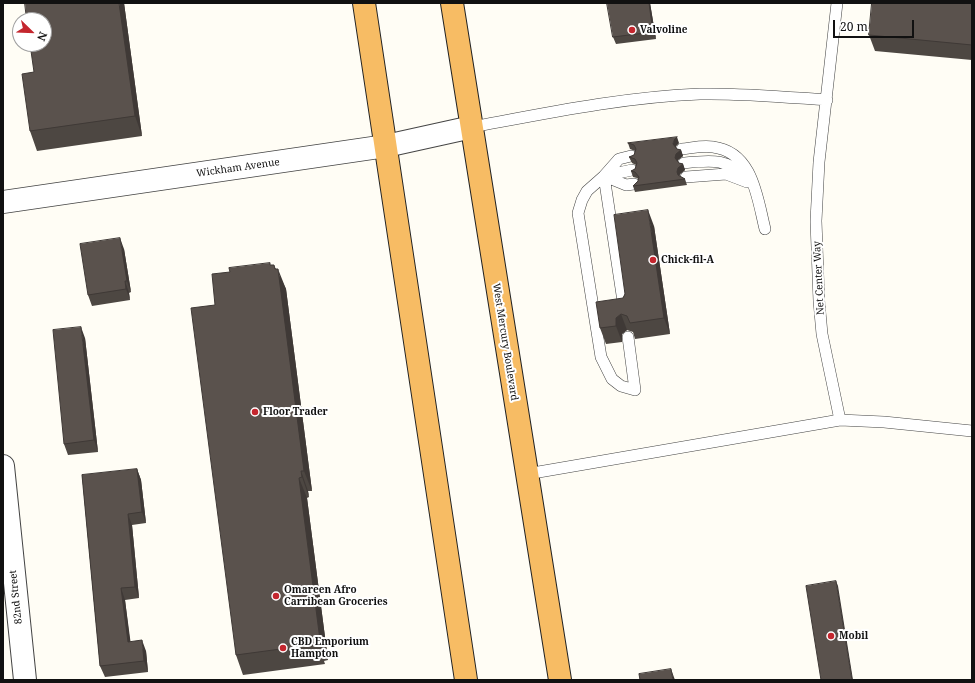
<!DOCTYPE html>
<html>
<head>
<meta charset="utf-8">
<style>
	body { margin:0 }
	#map { position:relative; width:975px; height:683px; overflow:hidden; background:#fffdf5; font-family:"Noto Serif",serif }
	canvas { display:block }
	.frame { position:absolute; inset:0; border:4px solid #111; pointer-events:none }
	.north { position:absolute; left:12px; top:12px; width:40px; height:40px; box-sizing:border-box; background:#fff; border:1px solid #a0a0a0; border-radius:50%; rotate:113deg; font-size:11px; font-weight:700; line-height:16px; text-align:center; color:#111 }
	.north::after { content:''; display:block; margin:auto; width:14px; height:18px; background:#c4262e; clip-path:polygon(50% 0,100% 100%,50% 72%,0 100%) }
	.scale { position:absolute; left:833px; top:20px; width:81px; height:18px; box-sizing:border-box; border:2px solid #111; border-top:0; padding-left:5px; font-size:12px; line-height:14px; white-space:nowrap; color:#111; -webkit-text-stroke:3px #fff; paint-order:stroke }
</style>
</head>
<body>
<div id="map">
<canvas width="975" height="683"></canvas>
<div class="frame"></div>
<div class="north">N</div>
<div class="scale">20 m</div>
</div>
<script>
const c = document.querySelector('canvas').getContext('2d');
c.lineJoin = 'round';
function trace(path, color, width, dash) { c.strokeStyle = color; c.lineWidth = width; c.lineCap = dash ? 'butt' : 'round'; c.setLineDash(dash || []); c.stroke(path); }
function paint(path, color) { c.fillStyle = color; c.fill(path, 'evenodd'); }
function drawText(font, color, halo, rows, align = 'center') {
  c.font = font + ' "Noto Serif",serif'; c.lineWidth = 4; c.setLineDash([]); c.textBaseline = 'middle'; c.strokeStyle = halo; c.fillStyle = color; for (const [text, x, y, turn = 0] of rows) {
    c.save(); c.translate(x, y); c.rotate((+turn || 0) * Math.PI / 180); c.textAlign = isNaN(turn) ? turn : align; if (halo) c.strokeText(text, 0, 0); c.fillText(text, 0, 0); c.restore();
  }
}
const service = new Path2D(`
	M 837,3 L 819,162 L 816,221 L 819,301 L 822,334 L 840,420
	M 472,127 C 547,113 623,97 700,94 C 742,93 784,97 827,100
	M 682,149 C 692,148 703,145 713,147 C 753,152 757,197 765,229
	M 684,163 C 712,160 728,158 749,180
	M 604,176 L 624,308
	M 604,176 L 626,185 L 634,184
	M 604,176 L 632,170
	M 686,177 L 726,174 L 747,182
	M 628,337 L 635,390 L 621,386 L 612,379 L 601,357 L 578,213 L 582,200 L 587,191 L 604,176 L 619,159 L 631,156
	M 527,474 L 840,420 L 884,422 L 972,431`);
const minor = new Path2D(`
	M 3,202 L 386,146 L 472,127
	M 3,466 L 25,680`);
const trunk = new Path2D(`
	M 364,3 L 466,680
	M 452,3 L 560,680`);
trace(service, '#444', 12);
trace(minor, '#444', 24);
trace(trunk, '#222', 24);
trace(service, '#fff', 11);
trace(minor, '#fff', 22);
trace(trunk, '#f7bc64', 22);
paint(new Path2D(`
	M 124,3 L 142,136 L 37,151 L 30,131 L 34,72 Z
	M 650,3 L 656,39 L 616,44 L 613,37 Z
	M 972,3 L 972,60 L 875,51 L 869,35 Z
	M 628,143 L 679,143 L 676,146 L 676,148 L 677,149 L 681,150 L 683,156 L 678,160 L 678,162 L 679,163 L 683,164 L 685,170 L 680,174 L 679,176 L 685,179 L 687,185 L 635,192 L 633,186 L 638,181 L 638,179 L 637,178 L 633,177 L 631,171 L 635,169 L 636,165 L 632,163 L 629,157 L 634,155 L 635,151 L 630,149 Z
	M 654,226 L 670,334 L 635,339 L 633,332 L 627,330 L 622,334 L 622,342 L 606,344 L 600,328 L 623,298 Z
	M 124,249 L 131,292 L 129,293 L 130,300 L 92,306 L 88,295 Z
	M 271,265 L 276,269 L 286,289 L 312,491 L 308,491 L 309,497 L 307,498 L 328,660 L 324,661 L 325,664 L 243,675 L 236,655 L 215,305 L 230,272 Z
	M 85,338 L 98,452 L 68,455 L 64,444 Z
	M 137,469 L 141,480 L 146,523 L 132,525 L 139,598 L 125,600 L 130,642 L 146,651 L 148,672 L 105,677 L 100,666 L 82,475 Z`), '#4d4742');
paint(new Path2D(`
	M 119,3 L 124,3 L 142,136 L 135,116 Z
	M 649,3 L 650,3 L 656,39 L 653,32 Z
	M 677,137 L 679,143 L 676,146 L 675,150 L 673,144 L 674,140 Z
	M 681,150 L 683,156 L 678,160 L 677,164 L 675,158 L 676,154 Z
	M 683,164 L 685,170 L 680,174 L 679,178 L 677,172 L 678,168 Z
	M 648,210 L 654,226 L 670,334 L 664,318 Z
	M 120,238 L 124,249 L 131,292 L 127,281 Z
	M 274,265 L 280,280 L 278,269 L 286,289 L 312,491 L 304,471 Z
	M 125,281 L 129,293 L 130,300 L 126,289 Z
	M 621,314 L 627,330 L 622,334 L 622,342 L 616,326 L 616,318 Z
	M 81,327 L 85,338 L 98,452 L 94,440 Z
	M 137,469 L 141,480 L 146,523 L 142,512 Z
	M 301,471 L 308,491 L 309,497 L 302,477 Z
	M 299,478 L 307,498 L 328,660 L 320,640 Z
	M 128,514 L 132,525 L 139,598 L 135,587 Z
	M 836,581 L 838,586 L 853,680 L 852,680 Z
	M 121,588 L 125,600 L 132,653 L 128,642 Z
	M 142,640 L 146,651 L 148,672 L 144,661 Z
	M 671,669 L 675,680 L 673,680 Z`), '#3f3936');
const building = new Path2D(`
	M 25,3 L 119,3 L 135,116 L 30,131 L 22,74 L 34,72 L 30,44 L 44,44 L 44,20 L 27,20 Z
	M 607,3 L 649,3 L 653,32 L 613,37 Z
	M 872,3 L 972,3 L 972,45 L 869,35 Z
	M 677,137 L 674,140 L 673,144 L 677,149 L 681,150 L 676,154 L 675,158 L 679,163 L 683,164 L 678,168 L 677,172 L 678,175 L 685,179 L 633,186 L 638,181 L 639,177 L 635,172 L 631,171 L 635,169 L 637,163 L 635,159 L 629,157 L 634,155 L 636,149 L 634,145 L 628,143 Z
	M 648,210 L 664,318 L 630,323 L 627,316 L 621,314 L 616,318 L 616,326 L 600,328 L 596,302 L 623,298 L 625,294 L 614,215 Z
	M 120,238 L 127,281 L 125,281 L 126,289 L 88,295 L 80,244 Z
	M 270,263 L 270,265 L 274,265 L 275,269 L 278,269 L 304,471 L 301,471 L 302,477 L 299,478 L 320,640 L 317,641 L 318,644 L 236,655 L 191,308 L 215,305 L 212,274 L 230,272 L 229,268 Z
	M 81,327 L 94,440 L 64,444 L 53,330 Z
	M 137,469 L 142,512 L 128,514 L 135,587 L 121,588 L 128,642 L 142,640 L 144,661 L 100,666 L 82,475 Z
	M 836,581 L 852,680 L 821,680 L 806,586 Z
	M 671,669 L 673,680 L 640,680 L 639,674 Z`);
paint(building, '#5a524d');
trace(building, '#3f3936', 1);
for (const [x, y, r, color] of [
	[632,30,4,"#c4262e"],
	[653,260,4,"#c4262e"],
	[255,412,4,"#c4262e"],
	[276,596,4,"#c4262e"],
	[831,636,4,"#c4262e"],
	[283,648,4,"#c4262e"]
]) { const dot = new Path2D(); dot.arc(x, y, r, 0, 2 * Math.PI); c.fillStyle = color; c.fill(dot); trace(dot, '#fff', 1.5); }
drawText('bold 10px', '#111', '#fff', [
	["Valvoline",640,30],
	["Chick-fil-A",661,260],
	["Floor Trader",263,412],
	["Omareen Afro",284,590],
	["Carribean Groceries",284,602],
	["Mobil",839,636],
	["CBD Emporium",291,642],
	["Hampton",291,654]
], 'left');
drawText('10px', '#111', '#fff', [
	["Wickham Avenue",238,168,-8],
	["Net Center Way",819,278,-93],
	["West Mercury Boulevard",505,342,81],
	["82nd Street",16,597,-96]
]);
</script>
</body>
</html>
